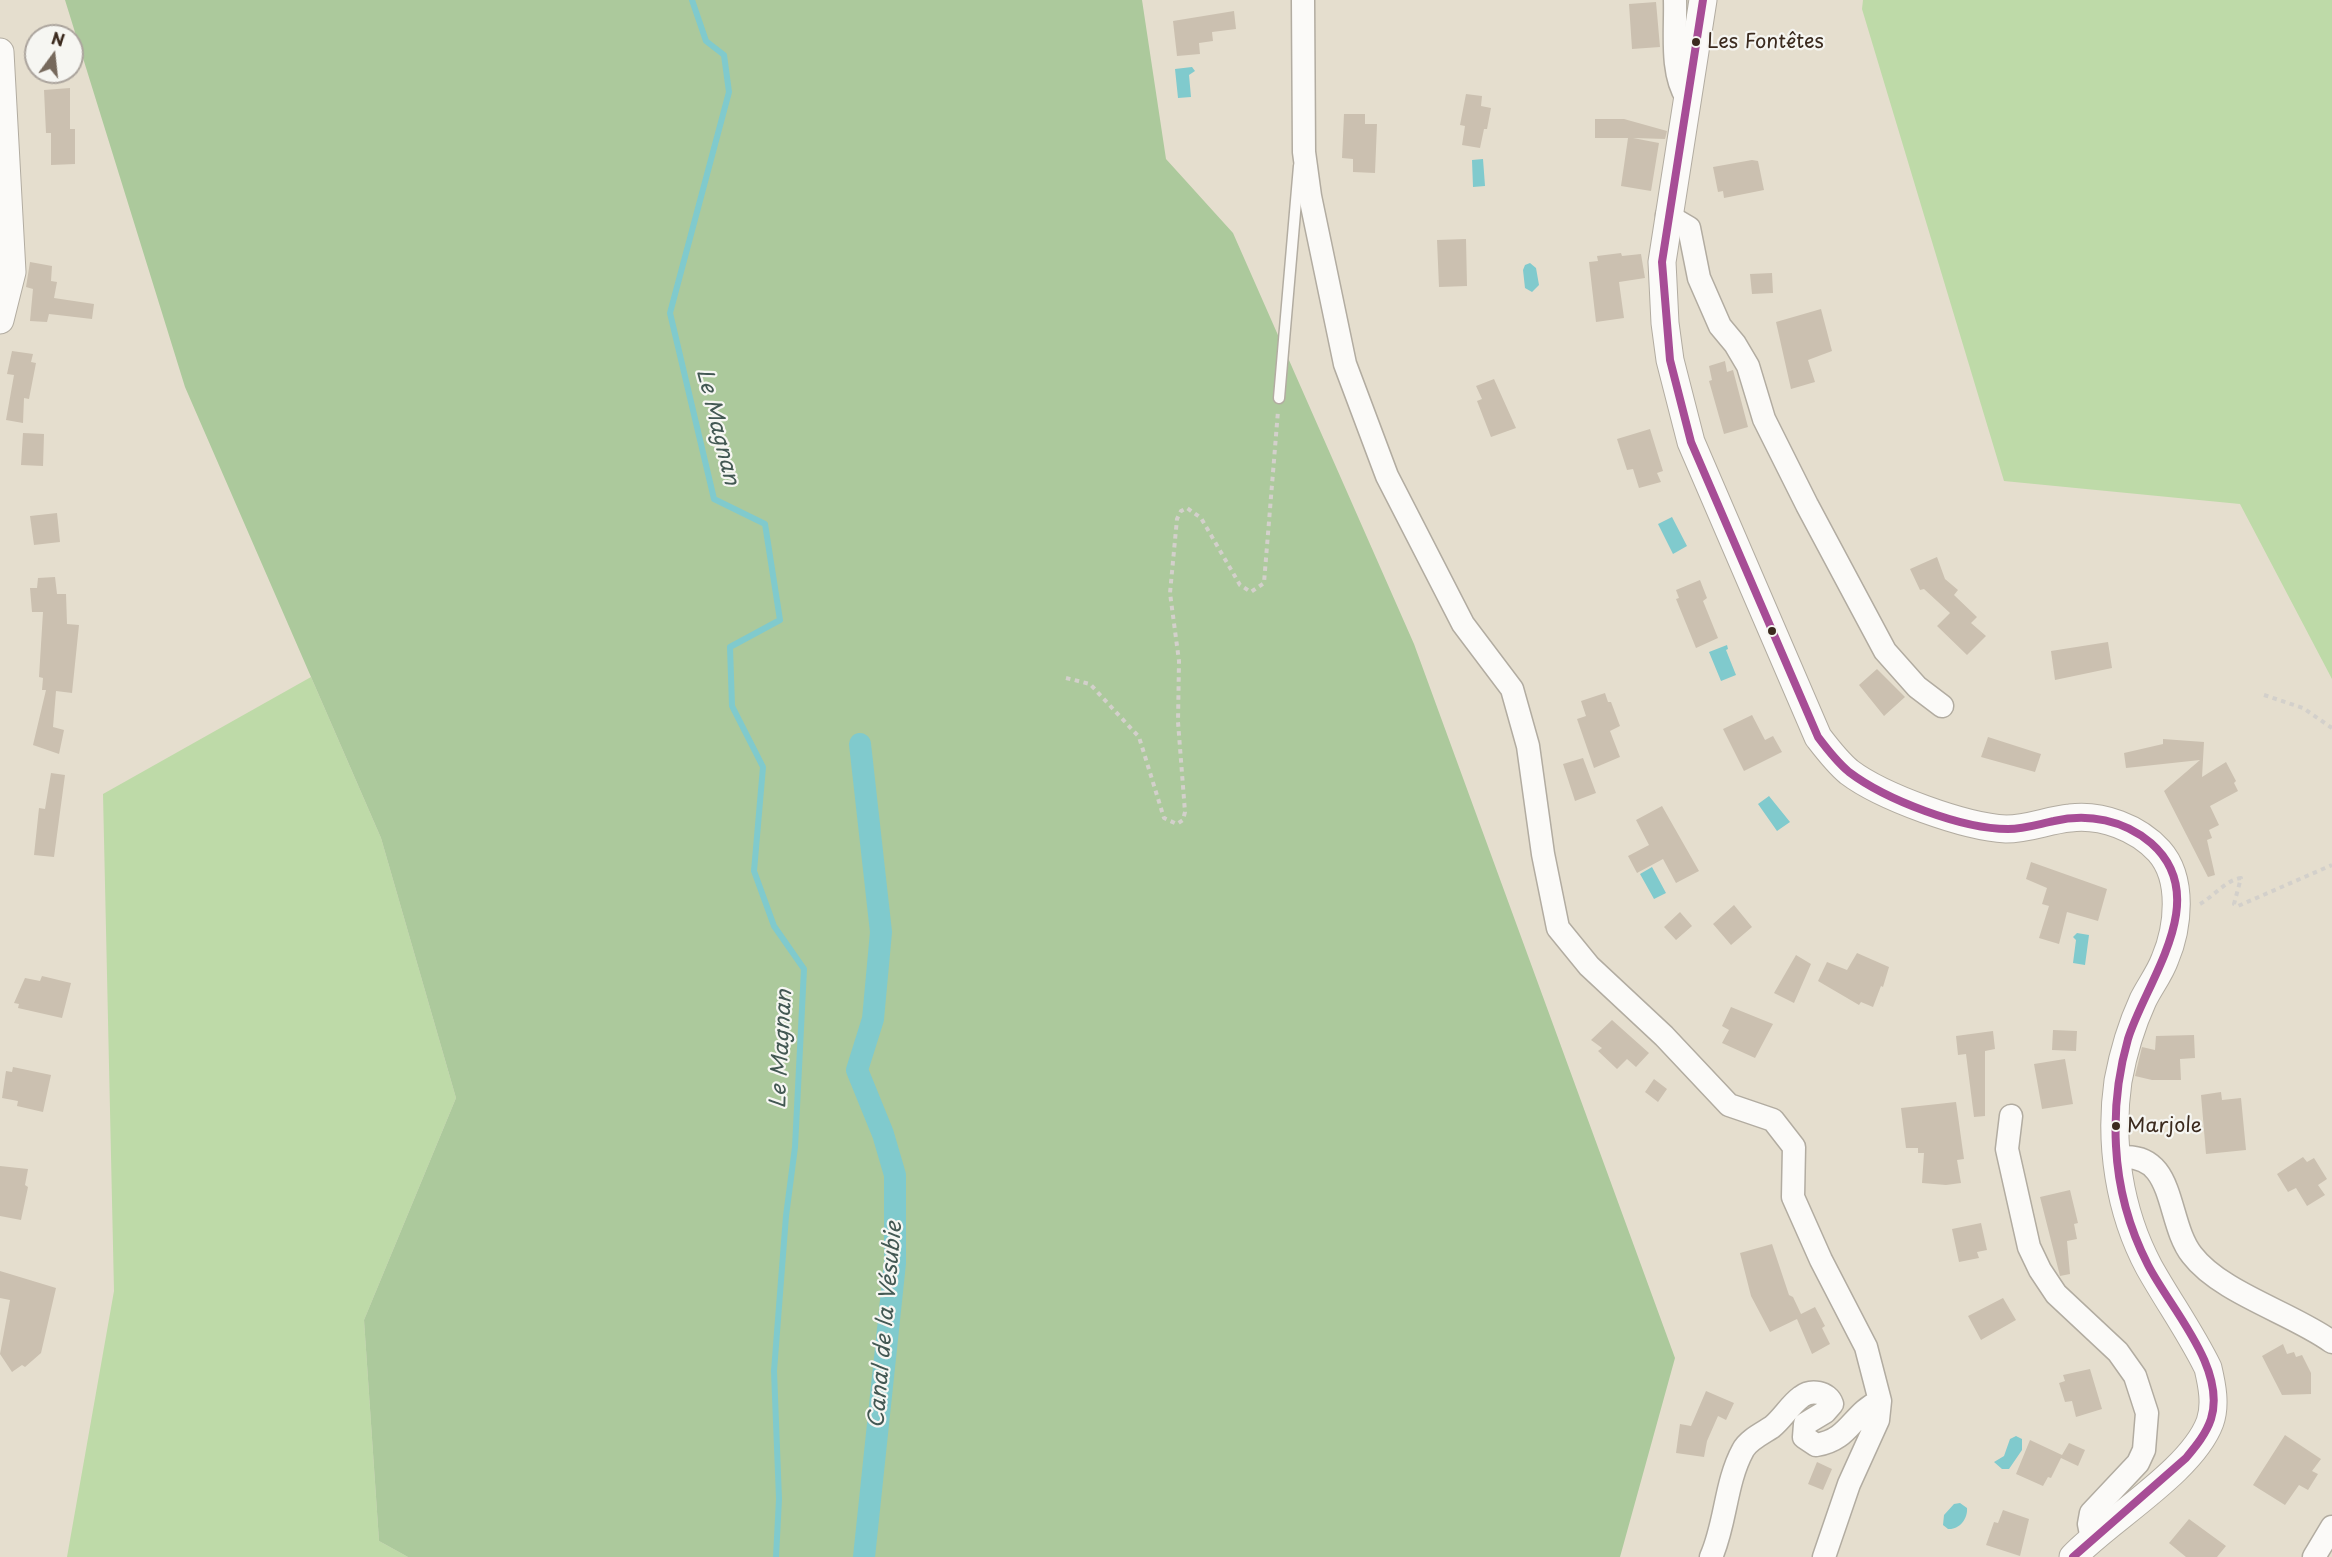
<!DOCTYPE html>
<html>
<head>
<meta charset="utf-8">
<style>
	body { margin:0 }
	#map { position:relative; width:2332px; height:1557px; overflow:hidden; background:#e5dece; font-family:"Playpen Sans",sans-serif }
	canvas { display:block }
	.north { position:absolute; left:24px; top:24px; width:60px; height:60px; box-sizing:border-box; background:#f6f6f2; border:2px solid #aba49d; border-radius:50%; rotate:15deg; font-size:16px; font-weight:700; line-height:24px; text-align:center; color:#3b2a1e }
	.north::after { content:''; display:block; margin:auto; width:21px; height:27px; background:#76695c; clip-path:polygon(50% 0,100% 100%,50% 72%,0 100%) }
</style>
</head>
<body>
<div id="map">
<canvas width="2332" height="1557"></canvas>
<div class="north">N</div>
</div>
<script>
const c = document.querySelector('canvas').getContext('2d');
c.lineJoin = 'round';
function paint(path, color) { c.fillStyle = color; c.fill(path, 'evenodd'); }
function trace(path, color, width, dash) { c.strokeStyle = color; c.lineWidth = width; c.lineCap = dash ? 'butt' : 'round'; c.setLineDash(dash || []); c.stroke(path); }
function drawText(font, color, halo, rows, align = 'center') {
  c.font = font + ' "Playpen Sans",sans-serif'; c.lineWidth = 4.5; c.setLineDash([]); c.textBaseline = 'middle'; c.strokeStyle = halo; c.fillStyle = color; for (const [text, x, y, turn = 0] of rows) {
    c.save(); c.translate(x, y); c.rotate((+turn || 0) * Math.PI / 180); c.textAlign = isNaN(turn) ? turn : align; if (halo) c.strokeText(text, 0, 0); c.fillText(text, 0, 0); c.restore();
  }
}
paint(new Path2D(`
	M 1863,0 L 2332,0 L 2332,679 L 2240,504 L 2004,481 L 1862,9 Z
	M 311,677 L 381,838 L 456,1098 L 364,1320 L 379,1541 L 408,1557 L 67,1557 L 114,1291 L 103,794 Z`), '#bedaa8');
paint(new Path2D(`
	M 65,0 L 1142,0 L 1166,159 L 1233,233 L 1414,644 L 1675,1358 L 1620,1557 L 408,1557 L 379,1541 L 364,1320 L 456,1098 L 381,838 L 185,387 Z`), '#acc99c');
paint(new Path2D(`
	M 1192,67 L 1195,71 L 1189,75 L 1191,97 L 1178,98 L 1175,69 Z
	M 1483,159 L 1485,186 L 1473,187 L 1472,160 Z
	M 1530,263 L 1536,268 L 1539,285 L 1532,292 L 1525,288 L 1523,270 L 1525,265 Z
	M 1672,517 L 1687,546 L 1673,554 L 1658,524 Z
	M 1727,645 L 1728,649 L 1726,650 L 1736,675 L 1721,681 L 1709,652 Z
	M 1769,796 L 1790,822 L 1777,831 L 1758,804 Z
	M 1652,867 L 1666,893 L 1654,899 L 1640,874 Z
	M 2077,933 L 2089,935 L 2085,965 L 2073,963 L 2076,940 L 2073,937 Z
	M 2016,1436 L 2022,1439 L 2022,1450 L 2009,1469 L 2002,1469 L 1994,1462 L 2004,1456 L 2010,1439 Z
	M 1960,1503 L 1967,1508 C 1968,1519 1959,1530 1948,1529 L 1943,1525 L 1944,1515 L 1954,1504 Z`), '#80cacd');
trace(new Path2D(`
	M 692,0 L 706,41 L 724,55 L 729,92 L 670,313 L 714,499 L 765,524 L 780,620 L 730,647 L 732,706 L 763,767 L 754,871 L 774,926 L 804,969 L 795,1147 L 786,1216 L 774,1371 L 779,1499 L 776,1557`), '#80cacd', 6);
trace(new Path2D(`
	M 860,744 L 881,932 L 873,1019 L 857,1070 L 883,1134 L 895,1175 L 895,1263 L 864,1557`), '#80cacd', 22);
paint(new Path2D(`
	M 1656,2 L 1660,47 L 1632,49 L 1629,4 Z
	M 1234,11 L 1236,29 L 1212,32 L 1213,41 L 1199,43 L 1200,54 L 1177,56 L 1173,21 Z
	M 70,88 L 70,129 L 75,129 L 75,164 L 51,165 L 51,133 L 46,133 L 44,90 Z
	M 1466,94 L 1482,96 L 1481,106 L 1491,108 L 1487,129 L 1484,129 L 1480,148 L 1462,145 L 1465,126 L 1460,125 Z
	M 1344,114 L 1365,114 L 1365,124 L 1377,124 L 1375,173 L 1353,172 L 1353,159 L 1342,158 Z
	M 1595,119 L 1624,119 L 1667,131 L 1665,139 L 1633,138 L 1659,143 L 1651,191 L 1621,186 L 1628,138 L 1595,138 Z
	M 1752,160 L 1758,161 L 1764,190 L 1724,198 L 1723,191 L 1718,192 L 1713,167 Z
	M 1466,239 L 1467,286 L 1439,287 L 1437,240 Z
	M 1621,253 L 1622,256 L 1641,254 L 1645,278 L 1619,282 L 1624,318 L 1596,322 L 1589,262 L 1598,261 L 1597,256 Z
	M 30,262 L 52,266 L 51,281 L 57,282 L 54,298 L 94,304 L 92,319 L 49,314 L 47,322 L 30,321 L 33,289 L 26,287 Z
	M 1772,273 L 1773,293 L 1752,294 L 1750,274 Z
	M 1821,309 L 1832,351 L 1808,360 L 1815,382 L 1791,389 L 1776,322 Z
	M 12,351 L 33,354 L 31,362 L 36,363 L 29,399 L 24,398 L 23,423 L 6,420 L 14,375 L 7,374 Z
	M 1725,361 L 1727,372 L 1733,370 L 1748,427 L 1724,434 L 1709,381 L 1712,380 L 1709,366 Z
	M 1494,379 L 1516,428 L 1491,437 L 1477,401 L 1482,399 L 1476,386 Z
	M 1650,429 L 1663,471 L 1657,473 L 1661,482 L 1639,488 L 1633,469 L 1627,470 L 1617,439 Z
	M 23,433 L 44,434 L 43,466 L 21,465 Z
	M 57,513 L 60,542 L 34,545 L 30,516 Z
	M 1937,557 L 1945,579 L 1958,590 L 1954,595 L 1977,617 L 1971,623 L 1986,636 L 1967,655 L 1937,626 L 1950,613 L 1924,589 L 1920,590 L 1910,569 Z
	M 55,577 L 57,594 L 66,594 L 67,624 L 79,625 L 72,693 L 56,691 L 53,727 L 64,730 L 59,754 L 33,745 L 46,690 L 42,690 L 43,678 L 39,677 L 43,612 L 32,612 L 30,588 L 37,588 L 38,578 Z
	M 1700,580 L 1707,598 L 1703,601 L 1718,638 L 1696,648 L 1676,599 L 1679,598 L 1676,590 Z
	M 2108,642 L 2112,668 L 2055,680 L 2051,651 Z
	M 1877,669 L 1905,697 L 1884,716 L 1859,685 Z
	M 1605,693 L 1608,702 L 1611,702 L 1620,726 L 1610,731 L 1620,757 L 1594,768 L 1577,719 L 1586,716 L 1581,701 Z
	M 1752,715 L 1765,740 L 1773,736 L 1782,752 L 1744,771 L 1723,729 Z
	M 1988,737 L 2041,754 L 2035,772 L 1981,757 Z
	M 2163,739 L 2204,742 L 2202,777 L 2226,762 L 2236,781 L 2234,783 L 2238,791 L 2210,806 L 2219,825 L 2209,830 L 2212,838 L 2207,840 L 2215,875 L 2208,877 L 2164,791 L 2200,760 L 2126,768 L 2124,753 L 2163,744 Z
	M 1583,758 L 1596,793 L 1575,801 L 1563,764 Z
	M 51,773 L 65,775 L 54,857 L 34,855 L 39,808 L 45,809 Z
	M 1662,806 L 1699,871 L 1676,883 L 1663,859 L 1637,873 L 1628,856 L 1649,845 L 1636,820 Z
	M 2031,862 L 2107,889 L 2098,921 L 2067,912 L 2059,944 L 2039,938 L 2049,906 L 2042,904 L 2047,888 L 2026,879 Z
	M 1734,905 L 1752,927 L 1731,945 L 1713,924 Z
	M 1680,912 L 1692,926 L 1676,940 L 1664,927 Z
	M 1857,953 L 1889,967 L 1883,987 L 1881,986 L 1873,1007 L 1861,1002 L 1859,1005 L 1818,981 L 1827,962 L 1847,970 Z
	M 1796,955 L 1811,964 L 1794,1003 L 1774,993 Z
	M 42,976 L 71,983 L 62,1018 L 18,1008 L 19,1004 L 14,1003 L 25,978 L 40,981 Z
	M 1731,1007 L 1773,1024 L 1755,1058 L 1722,1043 L 1729,1030 L 1722,1026 Z
	M 1612,1020 L 1649,1053 L 1636,1067 L 1627,1059 L 1617,1069 L 1598,1051 L 1602,1048 L 1591,1040 Z
	M 2053,1030 L 2077,1031 L 2076,1051 L 2052,1050 Z
	M 1993,1031 L 1995,1049 L 1985,1051 L 1985,1116 L 1974,1117 L 1966,1054 L 1958,1055 L 1956,1036 Z
	M 2194,1035 L 2195,1058 L 2180,1059 L 2181,1080 L 2152,1080 L 2135,1076 L 2142,1047 L 2155,1050 L 2156,1036 Z
	M 2065,1059 L 2073,1104 L 2042,1109 L 2034,1064 Z
	M 13,1067 L 51,1075 L 43,1112 L 17,1106 L 18,1101 L 2,1098 L 6,1071 L 12,1072 Z
	M 1654,1079 L 1667,1089 L 1658,1102 L 1645,1092 Z
	M 2221,1092 L 2222,1100 L 2241,1098 L 2246,1150 L 2206,1154 L 2201,1095 Z
	M 1956,1102 L 1964,1159 L 1957,1160 L 1961,1183 L 1946,1185 L 1922,1183 L 1924,1153 L 1918,1153 L 1918,1148 L 1906,1148 L 1901,1108 Z
	M 2303,1157 L 2307,1162 L 2314,1158 L 2327,1179 L 2318,1185 L 2325,1195 L 2307,1206 L 2296,1188 L 2288,1192 L 2277,1174 Z
	M 0,1166 L 28,1169 L 25,1185 L 28,1187 L 21,1220 L 0,1216 Z
	M 2070,1190 L 2078,1223 L 2074,1224 L 2077,1239 L 2067,1241 L 2070,1274 L 2060,1276 L 2040,1197 Z
	M 1981,1223 L 1987,1250 L 1977,1252 L 1979,1258 L 1959,1262 L 1952,1229 Z
	M 1772,1244 L 1789,1295 L 1793,1297 L 1801,1314 L 1815,1307 L 1825,1326 L 1822,1328 L 1830,1344 L 1812,1354 L 1797,1319 L 1770,1332 L 1751,1296 L 1740,1253 Z
	M 0,1271 L 56,1288 L 41,1353 L 25,1367 L 22,1365 L 12,1372 L 0,1354 L 10,1300 L 0,1298 Z
	M 2003,1298 L 2016,1320 L 1981,1340 L 1968,1316 Z
	M 2283,1344 L 2287,1354 L 2294,1352 L 2296,1357 L 2302,1355 L 2311,1373 L 2311,1394 L 2282,1395 L 2262,1356 Z
	M 2090,1369 L 2102,1409 L 2076,1417 L 2072,1401 L 2065,1402 L 2059,1383 L 2065,1381 L 2063,1375 Z
	M 1706,1391 L 1734,1403 L 1726,1420 L 1718,1416 L 1707,1441 L 1704,1457 L 1676,1453 L 1680,1424 L 1691,1426 Z
	M 2285,1435 L 2321,1459 L 2312,1471 L 2318,1474 L 2308,1490 L 2299,1485 L 2285,1505 L 2253,1485 Z
	M 2030,1440 L 2062,1455 L 2069,1443 L 2085,1450 L 2078,1466 L 2061,1458 L 2051,1478 L 2048,1477 L 2043,1486 L 2016,1474 Z
	M 1817,1462 L 1832,1469 L 1823,1490 L 1808,1484 Z
	M 2003,1510 L 2029,1519 L 2020,1556 L 1986,1545 L 1994,1522 L 1998,1523 Z
	M 2189,1519 L 2226,1546 L 2217,1557 L 2186,1557 L 2169,1543 Z`), '#cbc0b0');
const service = new Path2D(`
	M 1279,398 L 1299,166`);
const minor = new Path2D(`
	M 1303,0 L 1304,152 L 1310,196 L 1345,364 L 1387,476 L 1463,624 L 1512,689 L 1528,746 L 1543,854 L 1558,928 L 1589,966 L 1664,1036 L 1729,1105 L 1773,1120 L 1794,1147 L 1793,1197 L 1821,1260 L 1866,1347 L 1880,1401 L 1878,1420 L 1849,1484 L 1824,1557
	M 1675,0 C 1676,31 1670,72 1687,98
	M 1667,215 L 1689,228 L 1699,278 L 1720,326 L 1735,344 L 1748,366 L 1764,419 L 1807,505 L 1885,651 L 1917,687 L 1942,706
	M 2011,1116 L 2007,1149 L 2029,1247 L 2040,1270 L 2056,1294 L 2118,1352 L 2135,1376 L 2147,1413 L 2144,1450 L 2138,1463 L 2091,1513 L 2089,1524 L 2092,1539
	M 2117,1158 C 2177,1149 2165,1221 2192,1255 C 2221,1293 2292,1313 2332,1342
	M 1711,1557 C 1726,1524 1725,1483 1743,1450 C 1748,1440 1763,1433 1772,1427 C 1783,1418 1790,1405 1801,1397 C 1811,1389 1828,1392 1832,1404 L 1825,1412 L 1805,1424 L 1804,1437 L 1816,1445 C 1850,1440 1852,1413 1880,1401
	M 2314,1557 L 2332,1527`);
const tertiary = new Path2D(`
	M 1703,0 L 1662,262 L 1665,323 L 1670,360 L 1691,442 L 1818,737 C 1828,750 1837,762 1849,772 C 1882,797 1965,827 2006,829 C 2029,829 2048,820 2070,818 C 2102,814 2138,828 2159,851 C 2184,879 2178,928 2165,959 C 2160,973 2150,986 2143,1000 C 2132,1024 2123,1054 2118,1081 C 2109,1143 2119,1211 2149,1267 C 2168,1301 2191,1333 2208,1368 C 2212,1385 2216,1405 2210,1422 C 2192,1471 2109,1519 2073,1557
	M 0,52 L 12,272 L 0,320`);
trace(service, '#b2aca1', 13);
trace(minor, '#b2aca1', 25);
trace(tertiary, '#b2aca1', 29);
trace(new Path2D(`
	M 1066,678 L 1090,684 L 1139,737 L 1164,818 L 1177,824 L 1183,820 L 1185,812 L 1178,722 L 1179,661 L 1170,593 L 1177,519 L 1181,511 L 1187,508 L 1201,518 L 1240,585 L 1251,592 L 1264,583 L 1278,411
	M 2264,695 L 2303,708 L 2332,728
	M 2200,904 C 2214,896 2226,880 2241,878 L 2234,904 L 2238,906 L 2332,865`), '#d3d0cb', 4, [4.5, 4.5]);
trace(service, '#fbfaf8', 10);
trace(minor, '#fbfaf8', 22);
trace(tertiary, '#fbfaf8', 27);
trace(new Path2D(`
	M 1703,0 L 1662,262 L 1670,360 L 1691,442 L 1818,737 C 1827,749 1837,762 1849,772 C 1886,800 1962,829 2008,829 C 2024,829 2039,824 2054,821 C 2088,813 2124,820 2151,843 C 2214,898 2146,981 2128,1039 C 2118,1074 2114,1109 2116,1146 C 2118,1187 2129,1228 2148,1265 C 2170,1308 2227,1368 2211,1419 C 2206,1434 2196,1446 2186,1458 L 2073,1557`), '#a74d96', 8);
for (const [x, y, r, color] of [
	[1696,42,5,"#3b2a1e"],
	[1772,631,5,"#3b2a1e"],
	[2116,1126,5,"#3b2a1e"]
]) { const dot = new Path2D(); dot.arc(x, y, r, 0, 2 * Math.PI); c.fillStyle = color; c.fill(dot); trace(dot, '#f6f6f2', 2); }
drawText('20px', '#3b2a1e', '#f6f6f2', [
	["Les Fontêtes",1707,42],
	["Marjole",2127,1126]
], 'left');
drawText('italic 22px', '#435853', '#f6f6f2', [
	["Le Magnan",717,427,76],
	["Le Magnan",782,1049,-87],
	["Canal de la Vésubie",886,1325,-85]
]);
</script>
</body>
</html>
